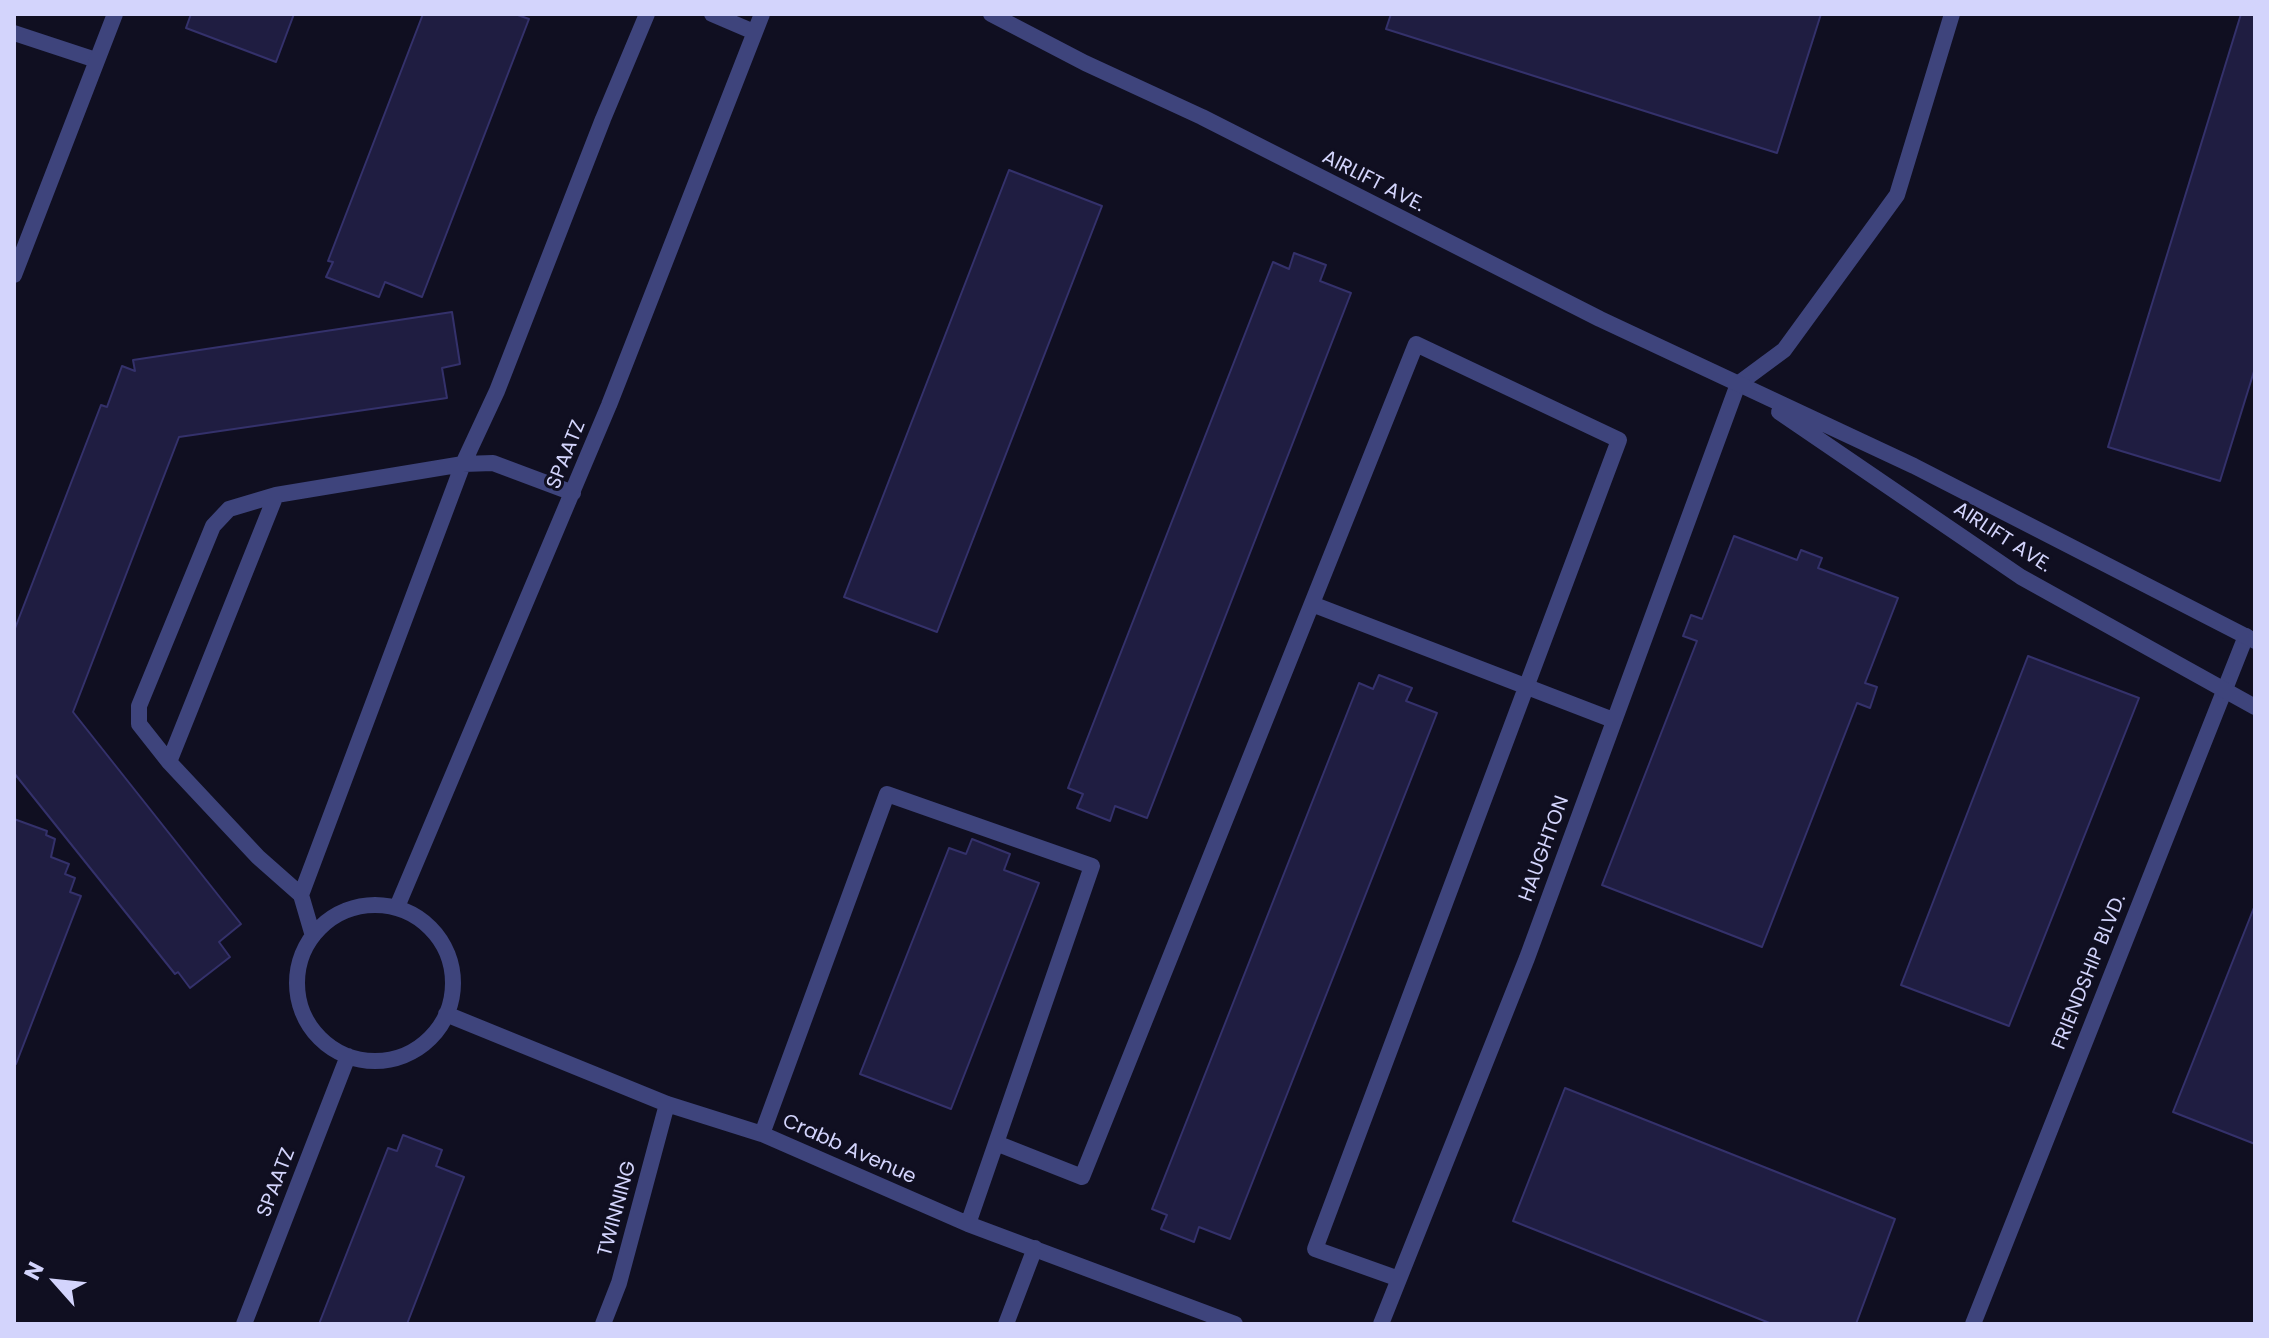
<!DOCTYPE html>
<html>
<head>
<meta charset="utf-8">
<style>
	body { margin:0 }
	#map { position:relative; width:2269px; height:1338px; overflow:hidden; background:#100f21; font-family:Poppins,sans-serif }
	canvas { display:block }
	.frame { position:absolute; inset:0; border:16px solid #d3d4fc; pointer-events:none }
	.north { position:absolute; left:16px; top:1242px; width:80px; height:80px; -webkit-text-stroke:6px #100f21; paint-order:stroke; rotate:297deg; font-size:22px; font-weight:700; line-height:32px; text-align:center; color:#d3d4fc }
	.north::after { content:''; display:block; margin:auto; width:28px; height:36px; background:#d3d4fc; clip-path:polygon(50% 0,100% 100%,50% 72%,0 100%) }
</style>
</head>
<body>
<div id="map">
<canvas width="2269" height="1338"></canvas>
<div class="frame"></div>
<div class="north">N</div>
</div>
<script>
const c = document.querySelector('canvas').getContext('2d');
c.lineJoin = 'round';
function paint(path, color) { c.fillStyle = color; c.fill(path, 'evenodd'); }
function trace(path, color, width, dash) { c.strokeStyle = color; c.lineWidth = width; c.lineCap = dash ? 'butt' : 'round'; c.setLineDash(dash || []); c.stroke(path); }
function drawText(font, color, halo, rows, align = 'center') {
  c.font = font + ' Poppins,sans-serif'; c.lineWidth = 6; c.setLineDash([]); c.textBaseline = 'middle'; c.strokeStyle = halo; c.fillStyle = color; for (const [text, x, y, turn = 0] of rows) {
    c.save(); c.translate(x, y); c.rotate((+turn || 0) * Math.PI / 180); c.textAlign = isNaN(turn) ? turn : align; if (halo) c.strokeText(text, 0, 0); c.fillText(text, 0, 0); c.restore();
  }
}
const building = new Path2D(`
	M 191,14 L 294,14 L 276,62 L 186,28 Z
	M 423,14 L 515,14 L 529,19 L 422,297 L 385,282 L 379,297 L 326,277 L 333,262 L 328,261 Z
	M 1391,14 L 1821,14 L 1777,153 L 1386,29 Z
	M 2241,14 L 2255,14 L 2255,368 L 2220,481 L 2108,447 Z
	M 1009,170 L 1102,206 L 937,632 L 844,597 Z
	M 1294,253 L 1326,265 L 1320,281 L 1351,293 L 1147,818 L 1115,806 L 1110,821 L 1077,808 L 1083,794 L 1068,788 L 1273,262 L 1289,269 Z
	M 452,312 L 460,364 L 442,368 L 447,398 L 179,437 L 73,712 L 241,924 L 219,942 L 230,957 L 190,988 L 178,972 L 175,974 L 14,773 L 14,631 L 101,405 L 107,407 L 122,366 L 135,371 L 133,360 Z
	M 1734,536 L 1797,560 L 1801,550 L 1822,558 L 1818,568 L 1898,598 L 1865,683 L 1877,687 L 1870,708 L 1857,703 L 1762,947 L 1602,885 L 1697,641 L 1683,636 L 1691,615 L 1702,619 Z
	M 2028,656 L 2139,698 L 2009,1026 L 1901,985 Z
	M 1379,675 L 1412,688 L 1406,701 L 1437,713 L 1230,1239 L 1199,1227 L 1194,1242 L 1161,1229 L 1167,1215 L 1152,1209 L 1359,683 L 1373,689 Z
	M 14,819 L 47,831 L 46,835 L 55,839 L 51,857 L 69,864 L 65,874 L 75,878 L 70,892 L 81,896 L 16,1064 L 14,1063 Z
	M 972,839 L 1010,854 L 1004,870 L 1039,883 L 951,1109 L 860,1074 L 949,848 L 966,854 Z
	M 2255,905 L 2255,1144 L 2173,1112 Z
	M 1565,1088 L 1895,1219 L 1856,1324 L 1772,1324 L 1513,1221 Z
	M 403,1135 L 442,1150 L 436,1166 L 464,1177 L 407,1324 L 319,1324 L 388,1148 L 397,1151 Z`);
paint(building, '#1f1d41');
trace(building, '#34316b', 2);
trace(new Path2D(`
	M 712,14 L 754,32
	M 14,33 L 96,60
	M 1312,604 L 1613,720
	M 169,762 L 276,495
	M 301,895 L 463,464 L 497,391 L 603,119 L 647,14
	M297 983a78 78 0 1 1 156 0a78 78 0 1 1-156 0Z
	M 397,907 L 609,405 L 762,14
	M 313,936 L 301,895 L 258,857 L 169,762 L 139,724 L 139,706 L 213,526 L 229,509 L 276,495 L 463,464 L 493,463 L 573,493
	M 446,1014 L 667,1104 L 762,1134 L 968,1224 L 1235,1324
	M 762,1134 L 887,794 L 1092,866 L 968,1224
	M 996,1143 L 1082,1177 L 1416,344 L 1619,440 L 1315,1249 L 1399,1279
	M 244,1324 L 348,1056
	M 603,1324 L 619,1283 L 667,1104
	M 1006,1324 L 1035,1248
	M 1381,1324 L 1527,958 L 1738,384 L 1784,350 L 1897,195 L 1952,14
	M 1973,1324 L 2246,636`), '#3e447c', 16);
trace(new Path2D(`
	M 991,14 L 1085,63 L 1202,117 L 1600,319 L 1914,466 L 2255,641
	M 14,275 L 115,14
	M 1779,412 L 2021,577 L 2255,707`), '#3e447c', 16);
drawText('20px', '#d3d4fc', '#100f21', [
	["AIRLIFT AVE.",1373,182,27],
	["SPAATZ",567,455,-68],
	["AIRLIFT AVE.",2002,538,33],
	["HAUGHTON",1545,849,-70],
	["FRIENDSHIP BLVD.",2090,972,-68],
	["Crabb Avenue",849,1150,24],
	["SPAATZ",277,1183,-69],
	["TWINNING",618,1209,-75]
]);
</script>
</body>
</html>
